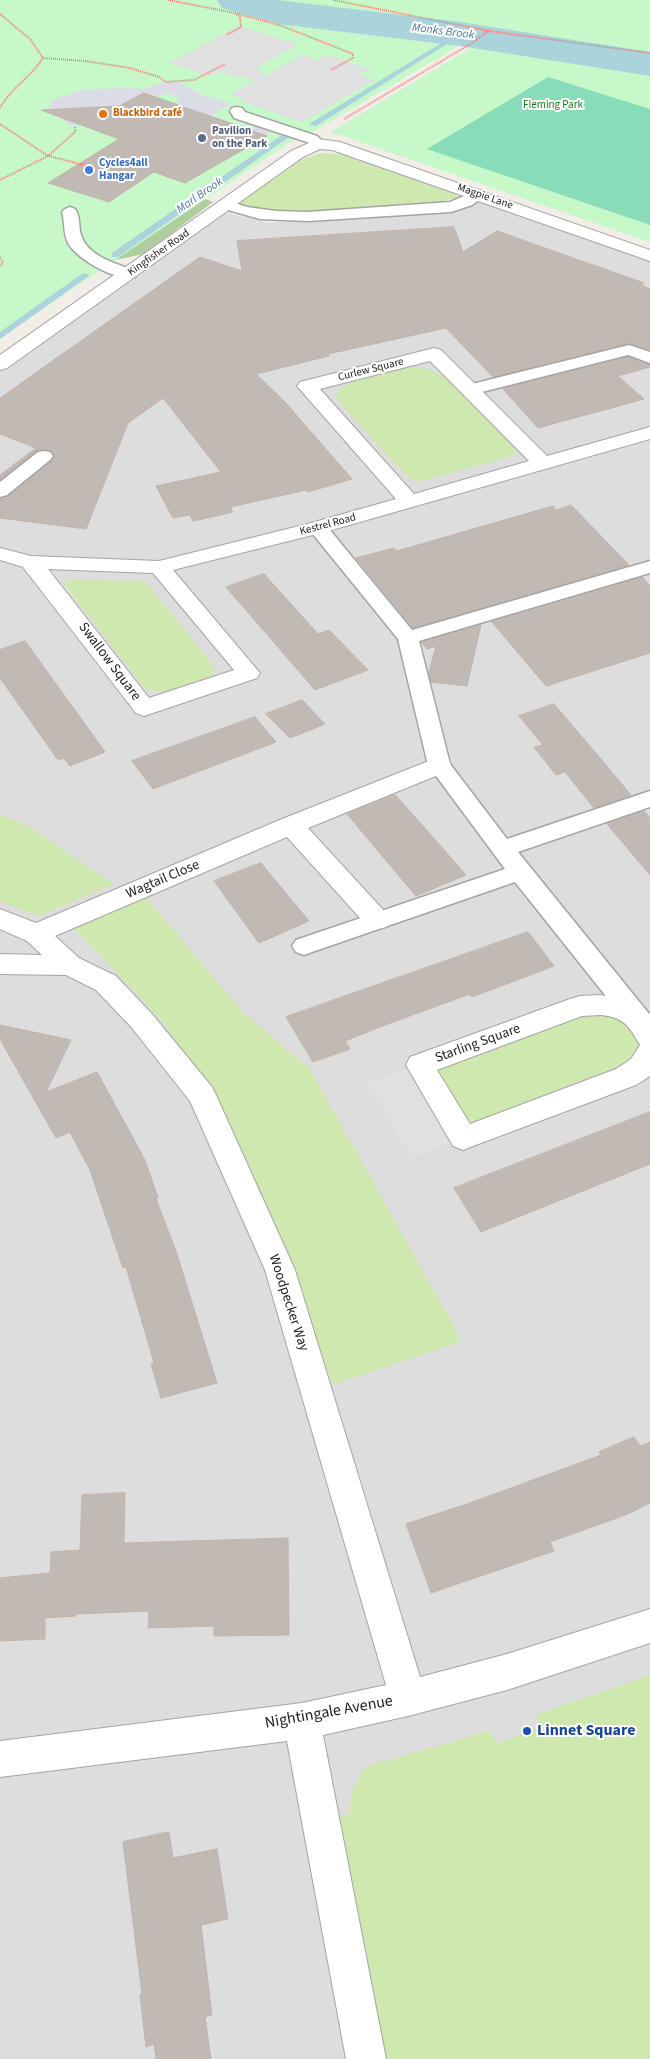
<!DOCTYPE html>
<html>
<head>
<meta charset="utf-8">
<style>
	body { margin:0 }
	canvas { display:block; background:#f1ede7 }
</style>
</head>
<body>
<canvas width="650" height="2059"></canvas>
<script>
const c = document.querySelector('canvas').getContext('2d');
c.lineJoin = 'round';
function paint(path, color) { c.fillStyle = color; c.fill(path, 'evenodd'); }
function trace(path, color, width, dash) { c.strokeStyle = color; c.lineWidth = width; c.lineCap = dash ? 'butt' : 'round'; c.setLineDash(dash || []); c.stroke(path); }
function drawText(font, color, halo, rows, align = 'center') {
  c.font = font + ' "Source Sans 3",sans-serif'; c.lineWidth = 4; c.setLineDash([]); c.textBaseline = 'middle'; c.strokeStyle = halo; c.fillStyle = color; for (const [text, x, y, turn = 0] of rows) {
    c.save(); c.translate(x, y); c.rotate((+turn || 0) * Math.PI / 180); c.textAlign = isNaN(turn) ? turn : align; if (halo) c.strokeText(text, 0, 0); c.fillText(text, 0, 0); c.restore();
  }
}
paint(new Path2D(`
	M 482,196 L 650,258 L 650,2059 L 0,2059 L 0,370 L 223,212 L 269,223 L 455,209 Z`), '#deddde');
paint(new Path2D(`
	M 321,153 L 347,155 L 455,194 L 458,197 L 435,203 L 291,213 L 274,213 L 238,206 L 239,202 L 300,160 Z
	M 410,367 L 428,369 L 448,379 L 515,449 L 513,456 L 425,480 L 418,481 L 408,478 L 343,407 L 337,398 L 337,392 C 355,375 387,373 410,367 Z
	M 70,579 L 145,581 L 210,661 L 214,668 L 213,675 C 197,689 166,694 145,689 L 64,584 Z
	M 0,814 L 25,824 L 114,884 L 39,916 L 0,902 Z
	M 146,897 L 244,1013 L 310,1069 L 462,1341 L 333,1385 L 223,1111 L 160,1019 L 74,928 Z
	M 580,1006 L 629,1012 L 649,1058 L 463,1138 L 420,1065 Z
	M 650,1675 L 650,2059 L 385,2059 L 336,1816 L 349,1815 C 351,1797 354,1776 370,1765 L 492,1730 L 496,1743 L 540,1728 L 537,1714 Z`), '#cee8b0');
paint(new Path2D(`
	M 157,182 L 213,202 L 144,254 L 115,260 L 94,250 Z`), '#aece9e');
paint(new Path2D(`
	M 0,0 L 650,0 L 650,242 L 331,132 L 481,42 L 488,31 L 481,29 L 470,39 L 321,127 L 287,144 L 0,338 Z`), '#c7f8c9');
paint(new Path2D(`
	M 548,77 L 650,109 L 650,225 L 427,149 Z`), '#89dcb9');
paint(new Path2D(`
	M 239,26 L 298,44 L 256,68 L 265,76 L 302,55 L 318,60 L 327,55 L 370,69 L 359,75 L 375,80 L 302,122 L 241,101 L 245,99 L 231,94 L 254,81 L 251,78 L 240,78 L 220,72 L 211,76 L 169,63 Z
	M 420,1065 L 463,1138 L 412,1159 L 367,1082 Z`), '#e0e0e0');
paint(new Path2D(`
	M 166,82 L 179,82 L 200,94 L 231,104 L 211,116 L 250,129 L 256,126 L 271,131 L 267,136 L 191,110 L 174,102 L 181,98 L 166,93 L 158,97 L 144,93 L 83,126 L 69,125 L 49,108 L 51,102 L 56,99 L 77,91 L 117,88 L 143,89 Z`), '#dcdce6');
paint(new Path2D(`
	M 458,33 L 463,34 L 316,126 L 309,124 Z
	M 282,135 L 289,137 L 118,257 L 112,257 L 112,253 Z
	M 83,273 L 90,275 L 0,339 L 0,332 Z`), '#aad3dc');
paint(new Path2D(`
	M 217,0 L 278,0 L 460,22 L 650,52 L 650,76 L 460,46 L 278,24 L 222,8 Z`), '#aad3dc');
const building = new Path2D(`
	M 144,93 L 267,136 L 185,183 L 154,172 L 109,202 L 48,183 L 119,139 L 41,110 L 119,106 Z
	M 454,227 L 463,252 L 497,231 L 644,283 L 641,285 L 650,289 L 650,350 L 629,343 L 493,377 L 446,328 L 328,354 L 329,356 L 256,374 L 285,402 L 352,479 L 308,492 L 307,490 L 230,507 L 233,512 L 212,517 L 193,521 L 190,515 L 173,518 L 156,486 L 221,472 L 163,398 L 128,423 L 86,529 L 0,518 L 0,499 L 8,496 L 51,461 L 55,456 L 50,450 L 38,450 L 0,480 L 0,475 L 36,448 L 0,434 L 0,398 L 200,257 L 242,271 L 237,241 Z
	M 628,357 L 650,365 L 650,367 L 618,376 L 644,399 L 538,428 L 503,389 Z
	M 571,505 L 629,565 L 413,628 L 356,558 L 394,548 L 397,551 L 553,506 L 556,510 Z
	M 264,574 L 318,634 L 329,630 L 368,670 L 315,690 L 226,587 Z
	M 642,577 L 650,586 L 650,653 L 546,686 L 492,622 Z
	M 481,625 L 467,686 L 431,682 L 429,672 L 436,646 L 427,649 L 421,642 Z
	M 25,641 L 77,713 L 105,752 L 70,766 L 64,758 L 58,760 L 0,678 L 0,650 Z
	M 302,700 L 325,724 L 290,738 L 266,714 Z
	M 554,704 L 605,764 L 631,795 L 594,808 L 565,772 L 556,775 L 534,747 L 543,745 L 519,716 Z
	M 255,717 L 276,742 L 153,789 L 132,761 Z
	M 395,795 L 423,826 L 466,875 L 416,896 L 347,814 Z
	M 644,811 L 650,818 L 650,875 L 607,824 Z
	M 261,863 L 309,921 L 259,943 L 214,881 Z
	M 528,932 L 554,966 L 472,997 L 470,994 L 385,1025 L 345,1041 L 350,1049 L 313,1062 L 286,1017 Z
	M 0,1025 L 71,1040 L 46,1092 L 97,1072 L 145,1160 L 158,1198 L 156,1199 L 176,1251 L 217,1383 L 161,1398 L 151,1364 L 154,1363 L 126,1267 L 123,1268 L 90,1170 L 70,1132 L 56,1138 L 0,1039 Z
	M 650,1112 L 650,1164 L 481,1232 L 454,1188 Z
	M 634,1437 L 640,1446 L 650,1442 L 650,1503 L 628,1514 L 550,1542 L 554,1551 L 431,1593 L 406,1524 L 470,1503 L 601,1455 L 599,1452 Z
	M 125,1493 L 124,1543 L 288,1538 L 289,1635 L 214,1636 L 214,1626 L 148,1628 L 149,1611 L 76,1614 L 76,1616 L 45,1618 L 45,1639 L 0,1641 L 0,1578 L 50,1573 L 51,1552 L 80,1550 L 82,1495 Z
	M 169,1832 L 173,1858 L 217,1849 L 228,1919 L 201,1925 L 212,2015 L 205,2017 L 211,2059 L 156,2059 L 154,2044 L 146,2047 L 140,1995 L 142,1994 L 123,1842 Z`);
paint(building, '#c1b9b4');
trace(building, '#c2b4aa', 1);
const service = new Path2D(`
	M 237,107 L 242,108 L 245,112 L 317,136 L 325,144 L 323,147 L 313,147 L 307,142 L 234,118 L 230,111 L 232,108 Z
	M 478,190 L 483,192 L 486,195 L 472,205 L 451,212 L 308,221 L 260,219 L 221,208 L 218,205 L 221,202 L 226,200 L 247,207 L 276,211 L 308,212 L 450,202 Z
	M 70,207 L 75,209 C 81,217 78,226 81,235 C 88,257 116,263 135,271 L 137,274 L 135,277 C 116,282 77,259 68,243 C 63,233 65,222 62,212 L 65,209 Z
	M 629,345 L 650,352 L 650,363 L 628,355 L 470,395 L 464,394 L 461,390 L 464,386 Z
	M 44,451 L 50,452 L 53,456 L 50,460 L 7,495 L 0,497 L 0,482 L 38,452 Z
	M 318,522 L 325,524 L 412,630 L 650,561 L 650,573 L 419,641 L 450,764 L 507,839 L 650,791 L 650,807 L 518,852 L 650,1015 L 650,1029 L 641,1032 L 632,1029 L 515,882 L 312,952 L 304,955 L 296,952 L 292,946 L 296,940 L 505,869 L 428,765 L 398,639 L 308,528 L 311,524 Z`);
const minor = new Path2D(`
	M 318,139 L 340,142 L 650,250 L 650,261 L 332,150 L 320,149 L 303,157 L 7,368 L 0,370 L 0,355 L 291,151 Z
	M 434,348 L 441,350 L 547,456 L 650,427 L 650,439 L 325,532 L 173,570 L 260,673 L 257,678 L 144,716 L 136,713 L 23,567 L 0,560 L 0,548 L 31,556 L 159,561 L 311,523 L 396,499 L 297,386 L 300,382 ZM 430,361 L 529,461 L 414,494 L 320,389 ZM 48,569 L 153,573 L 234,670 L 149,698 Z
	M 439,757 L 448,759 L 451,765 L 448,771 L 308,828 L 386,913 L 390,920 L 386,927 L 377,929 L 368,927 L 287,837 L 55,936 L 79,958 L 116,976 L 152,1014 L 212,1087 L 216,1095 L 295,1270 L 420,1677 L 507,1654 L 650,1609 L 650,1643 L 507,1690 L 408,1716 L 323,1735 L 386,2059 L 346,2059 L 287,1741 L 0,1777 L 0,1741 L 302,1703 L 386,1685 L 265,1270 L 190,1101 L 132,1028 L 96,990 L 66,975 L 0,974 L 0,954 L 42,955 L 27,941 L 0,929 L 0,909 L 36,923 L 282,819 Z
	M 601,995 L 631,1002 L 650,1014 L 650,1076 L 636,1085 L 473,1146 L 463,1150 L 453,1146 L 406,1065 L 410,1057 L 570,999 L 580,996 ZM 601,1015 C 625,1018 629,1026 640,1045 L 631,1059 L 616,1069 L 470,1124 L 437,1070 L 582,1016 Z`);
trace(service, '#a4a4a4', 3);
trace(minor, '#a4a4a4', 2);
trace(new Path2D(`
	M 168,0 L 235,13 L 240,17 L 241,27 L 226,35
	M 333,0 L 489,31 L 650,53
	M 235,13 L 282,26 L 353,54 L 353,58 L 331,70
	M 0,14 L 31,40 L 43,58 C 31,77 11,88 0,108
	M 43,58 L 85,61 L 130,68 L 159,77 L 166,82 L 194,80 L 225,64
	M 344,119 L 472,43 L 488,31
	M 0,124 L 48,156 L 0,180
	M 48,156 L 75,132 L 75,126
	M 49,156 L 88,166
	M 0,257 L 3,262 L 0,266`), '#f57c74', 2, [1, 1]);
paint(service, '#fff');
paint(minor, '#fff');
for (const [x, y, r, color] of [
	[103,114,5,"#e8710a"],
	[202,138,5,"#5c6f8a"],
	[89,170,5,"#3f7fe0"],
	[527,1731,5,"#1a4fb4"]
]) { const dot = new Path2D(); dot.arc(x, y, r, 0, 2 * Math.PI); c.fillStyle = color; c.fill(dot); trace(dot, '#fff', 2); }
drawText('11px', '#107d14', '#fff', [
	["Fleming Park",553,106]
]);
drawText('bold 11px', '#c56008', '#fff', [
	["Blackbird café",113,114]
], 'left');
drawText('bold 11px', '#4e5e75', '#fff', [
	["Pavilion",212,132],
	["on the Park",212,145]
], 'left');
drawText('bold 11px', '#366cbe', '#fff', [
	["Cycles4all",99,164],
	["Hangar",99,177]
], 'left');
drawText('11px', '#202020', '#fff', [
	["Magpie Lane",485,197,19],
	["Kingfisher Road",159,253,-35],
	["Curlew Square",371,370,-14],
	["Kestrel Road",328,525,-15]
]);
drawText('italic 12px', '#49779e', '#fff', [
	["Monks Brook",443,32,7],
	["Marl Brook",200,196,-35]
]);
drawText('14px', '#202020', '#fff', [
	["Swallow Square",109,662,53],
	["Wagtail Close",163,880,-23],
	["Starling Square",478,1044,-20],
	["Woodpecker Way",288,1303,72]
]);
drawText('16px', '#202020', '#fff', [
	["Nightingale Avenue",329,1713,-10]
]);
drawText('bold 16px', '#164399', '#fff', [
	["Linnet Square",537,1731]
], 'left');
</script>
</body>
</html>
